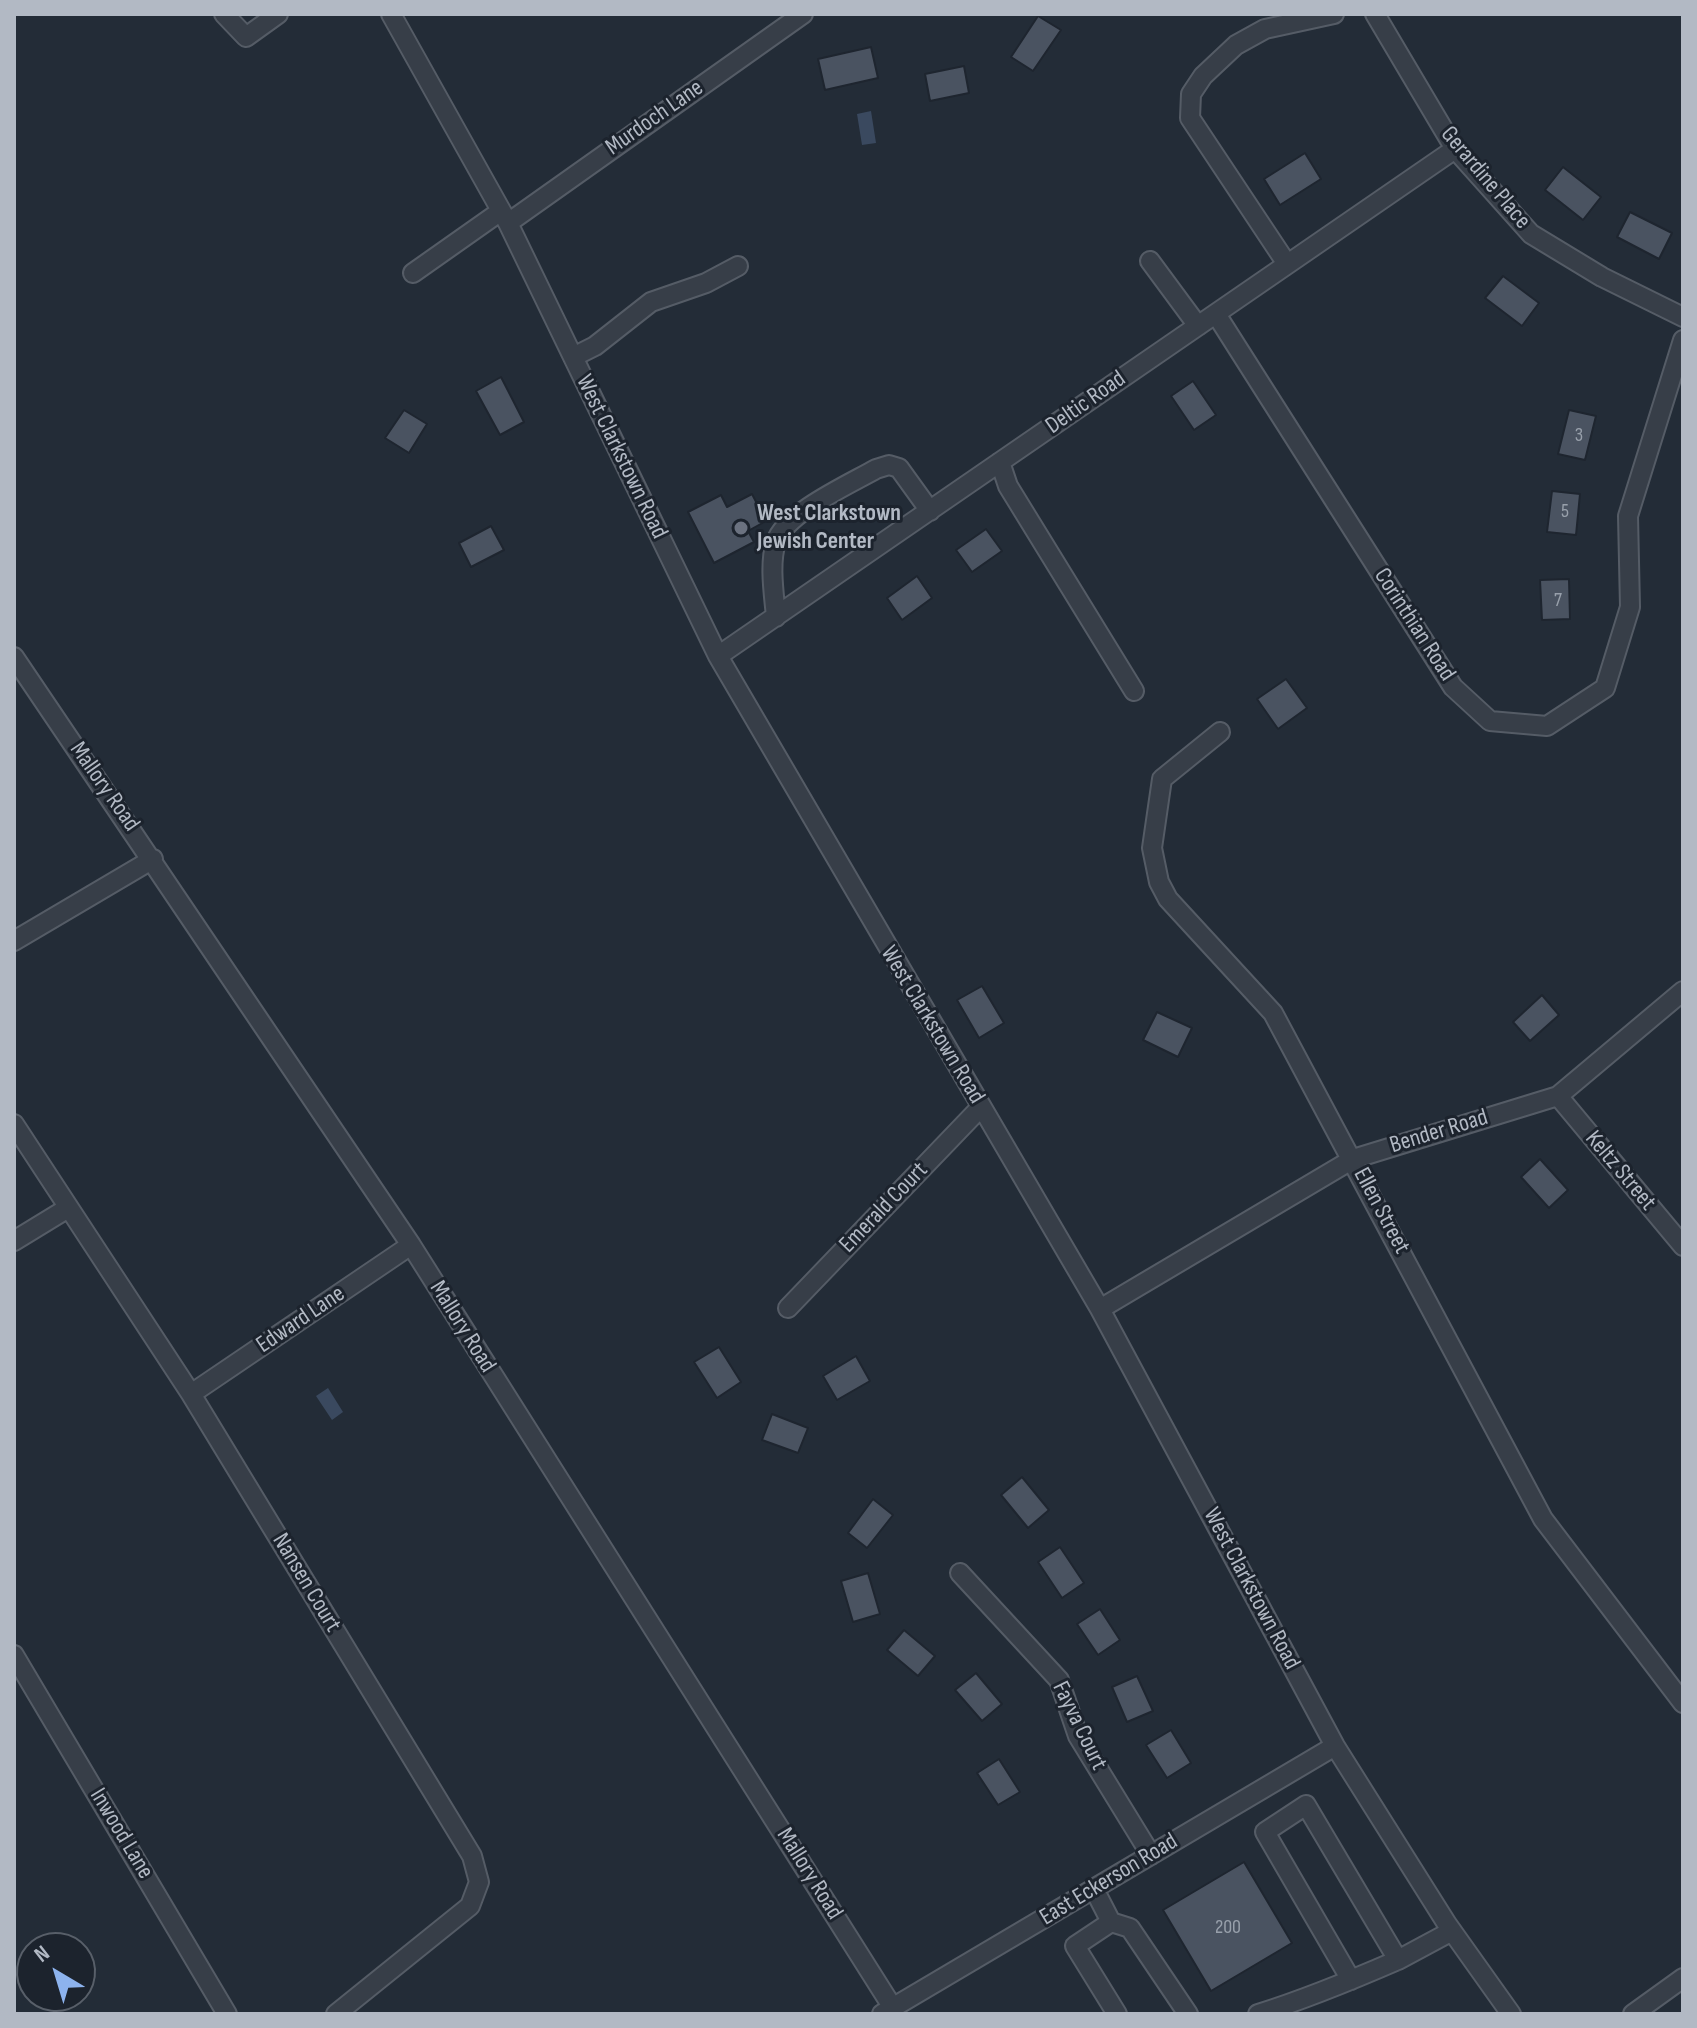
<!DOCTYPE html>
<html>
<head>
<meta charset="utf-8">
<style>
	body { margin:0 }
	#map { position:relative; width:1697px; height:2028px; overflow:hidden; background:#232c37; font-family:"Sofia Sans Condensed",sans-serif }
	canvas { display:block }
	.frame { position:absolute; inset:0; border:16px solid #b2b9c4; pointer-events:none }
	.north { position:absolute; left:16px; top:1932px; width:80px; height:80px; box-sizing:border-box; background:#1c232d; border:2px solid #585f69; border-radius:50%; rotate:322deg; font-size:22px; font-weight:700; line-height:32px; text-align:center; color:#b2b9c4 }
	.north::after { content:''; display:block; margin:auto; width:28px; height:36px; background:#8db3ee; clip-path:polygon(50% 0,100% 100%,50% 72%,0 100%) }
</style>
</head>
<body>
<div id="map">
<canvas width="1697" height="2028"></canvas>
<div class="frame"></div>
<div class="north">N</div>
</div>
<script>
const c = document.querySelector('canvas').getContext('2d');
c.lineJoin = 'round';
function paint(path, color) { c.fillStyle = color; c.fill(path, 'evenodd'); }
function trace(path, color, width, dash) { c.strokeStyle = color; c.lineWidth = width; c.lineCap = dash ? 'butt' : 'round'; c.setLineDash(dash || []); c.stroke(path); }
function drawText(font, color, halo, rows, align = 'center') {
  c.font = font + ' "Sofia Sans Condensed",sans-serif'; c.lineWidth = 6; c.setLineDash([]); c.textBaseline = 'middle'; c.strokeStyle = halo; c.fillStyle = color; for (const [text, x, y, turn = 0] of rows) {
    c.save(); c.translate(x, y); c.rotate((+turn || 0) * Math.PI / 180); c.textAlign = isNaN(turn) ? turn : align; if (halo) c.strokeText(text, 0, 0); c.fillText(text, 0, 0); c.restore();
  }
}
paint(new Path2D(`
	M 871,111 L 876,143 L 862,145 L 857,114 Z
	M 328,1388 L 343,1412 L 332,1420 L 316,1396 Z`), '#3a495f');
const building = new Path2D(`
	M 1038,16 L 1061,30 L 1033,71 L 1011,57 Z
	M 871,47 L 878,78 L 825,90 L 818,59 Z
	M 964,66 L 969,93 L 930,101 L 925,74 Z
	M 1305,153 L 1321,179 L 1280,205 L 1264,179 Z
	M 1563,167 L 1601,197 L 1583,220 L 1545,190 Z
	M 1630,212 L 1672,233 L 1659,259 L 1617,237 Z
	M 1503,276 L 1539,303 L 1522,326 L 1485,298 Z
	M 501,377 L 524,422 L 500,435 L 476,391 Z
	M 1193,381 L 1216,415 L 1194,430 L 1171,396 Z
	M 404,410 L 427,424 L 409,453 L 385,438 Z
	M 1569,410 L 1596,416 L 1585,460 L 1558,454 Z
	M 1552,491 L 1580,494 L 1576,535 L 1547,532 Z
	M 752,494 L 766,521 L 748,531 L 754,542 L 714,563 L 688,512 L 721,495 L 727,507 Z
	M 491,526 L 504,550 L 471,567 L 459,543 Z
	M 986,529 L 1002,551 L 972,572 L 956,550 Z
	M 917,576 L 932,598 L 902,620 L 887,598 Z
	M 1569,579 L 1570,619 L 1542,620 L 1540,580 Z
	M 1286,679 L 1307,708 L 1278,729 L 1257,699 Z
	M 982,986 L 1004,1023 L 979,1038 L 957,1000 Z
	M 1542,995 L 1559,1015 L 1530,1041 L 1513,1022 Z
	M 1157,1012 L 1192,1028 L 1178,1057 L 1143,1040 Z
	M 1540,1159 L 1568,1190 L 1549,1208 L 1521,1177 Z
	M 719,1347 L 741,1382 L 717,1398 L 694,1362 Z
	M 856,1356 L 870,1381 L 837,1400 L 823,1376 Z
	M 772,1414 L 808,1428 L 798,1453 L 762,1440 Z
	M 1022,1477 L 1049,1510 L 1028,1528 L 1001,1495 Z
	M 873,1499 L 893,1515 L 867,1548 L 848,1533 Z
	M 1060,1547 L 1084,1583 L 1062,1598 L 1038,1562 Z
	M 868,1573 L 880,1614 L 853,1622 L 841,1581 Z
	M 1100,1609 L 1120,1640 L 1098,1655 L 1077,1624 Z
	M 904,1630 L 935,1656 L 918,1676 L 887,1650 Z
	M 976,1673 L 1002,1704 L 982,1721 L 955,1690 Z
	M 1137,1676 L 1153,1711 L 1127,1722 L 1112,1687 Z
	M 1171,1730 L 1191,1763 L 1167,1778 L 1146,1745 Z
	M 999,1759 L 1020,1792 L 998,1805 L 977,1773 Z
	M 1244,1862 L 1292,1943 L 1211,1991 L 1163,1910 Z`);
paint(building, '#4a5361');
trace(building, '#1e252f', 2);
const minor = new Path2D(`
	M 224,14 L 246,37 L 278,14
	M 391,14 L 508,223 L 718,656 L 1100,1309 L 1335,1746 L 1447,1924 L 1511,2014
	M 1375,14 L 1455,149 L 1531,234 L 1602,277 L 1683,317
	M 508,223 L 803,14
	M 1150,261 L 1198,326
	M 1287,264 L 1190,118 L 1191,94 L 1203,76 L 1236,45 L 1265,29 L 1334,14
	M 413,273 L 501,211
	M 1216,314 L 1453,687 L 1490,721 L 1547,726 L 1605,688 L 1630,607 L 1628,516 L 1683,340
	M 573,357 L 595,346 L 651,302 L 706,283 L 738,266
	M 1000,462 L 1008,486 L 1134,691
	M 776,617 C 774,594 769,564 776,542 C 785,513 850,484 876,469 L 889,465 L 899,468 L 930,511
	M 718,656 L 1455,149
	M 14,657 L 411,1245 L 893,2008
	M 1220,732 L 1162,779 L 1152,848 L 1159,882 L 1168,899 L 1273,1013 L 1543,1519 L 1683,1703
	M 14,941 L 153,859
	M 1558,1096 L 1683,1246
	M 14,1124 L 191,1394 L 472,1856 L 479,1882 L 470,1906 L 336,2014
	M 14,1241 L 68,1208
	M 788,1308 L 981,1107
	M 1100,1309 L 1353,1159 L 1558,1096 L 1683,991
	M 191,1394 L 411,1245
	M 960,1573 L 1059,1680 L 1078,1736 L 1151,1855
	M 14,1655 L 227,2014
	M 1094,1889 L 1111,1922 L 1130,1928 L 1188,2014
	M 1111,1922 L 1075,1946 L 1117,2014
	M 1398,1960 L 1452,1931
	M 882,2014 L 1335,1746
	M 1258,2014 C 1306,1999 1352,1980 1398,1960 L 1306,1805 L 1265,1832 L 1351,1980
	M 1633,2014 L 1683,1978`);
trace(minor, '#555c66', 22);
trace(minor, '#373e48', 18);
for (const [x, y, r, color] of [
	[741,528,8,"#6b7280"]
]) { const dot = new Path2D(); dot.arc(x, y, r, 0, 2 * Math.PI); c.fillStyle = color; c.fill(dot); trace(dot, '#1c232d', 3); }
drawText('20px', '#98a0ab', null, [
	["3",1579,436],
	["5",1565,512],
	["7",1558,601],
	["200",1228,1928]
]);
drawText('24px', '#b2b9c4', '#1c232d', [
	["Murdoch Lane",655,118,-35],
	["Gerardine Place",1485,178,50],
	["Deltic Road",1086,403,-35],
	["West Clarkstown Road",621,457,64],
	["Corinthian Road",1414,625,57],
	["Mallory Road",104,787,55],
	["West Clarkstown Road",932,1025,59],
	["Bender Road",1439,1132,-17],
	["Keltz Street",1620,1171,50],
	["Emerald Court",884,1208,-46],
	["Ellen Street",1381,1211,62],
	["Edward Lane",301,1320,-34],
	["Mallory Road",462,1327,58],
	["Nansen Court",306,1583,59],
	["West Clarkstown Road",1251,1589,62],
	["Fayva Court",1079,1726,64],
	["Inwood Lane",121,1834,59],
	["Mallory Road",809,1874,58],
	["East Eckerson Road",1109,1880,-31]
]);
drawText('bold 24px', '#b2b9c4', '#1c232d', [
	["West Clarkstown",757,514],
	["Jewish Center",757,542]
], 'left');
</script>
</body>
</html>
